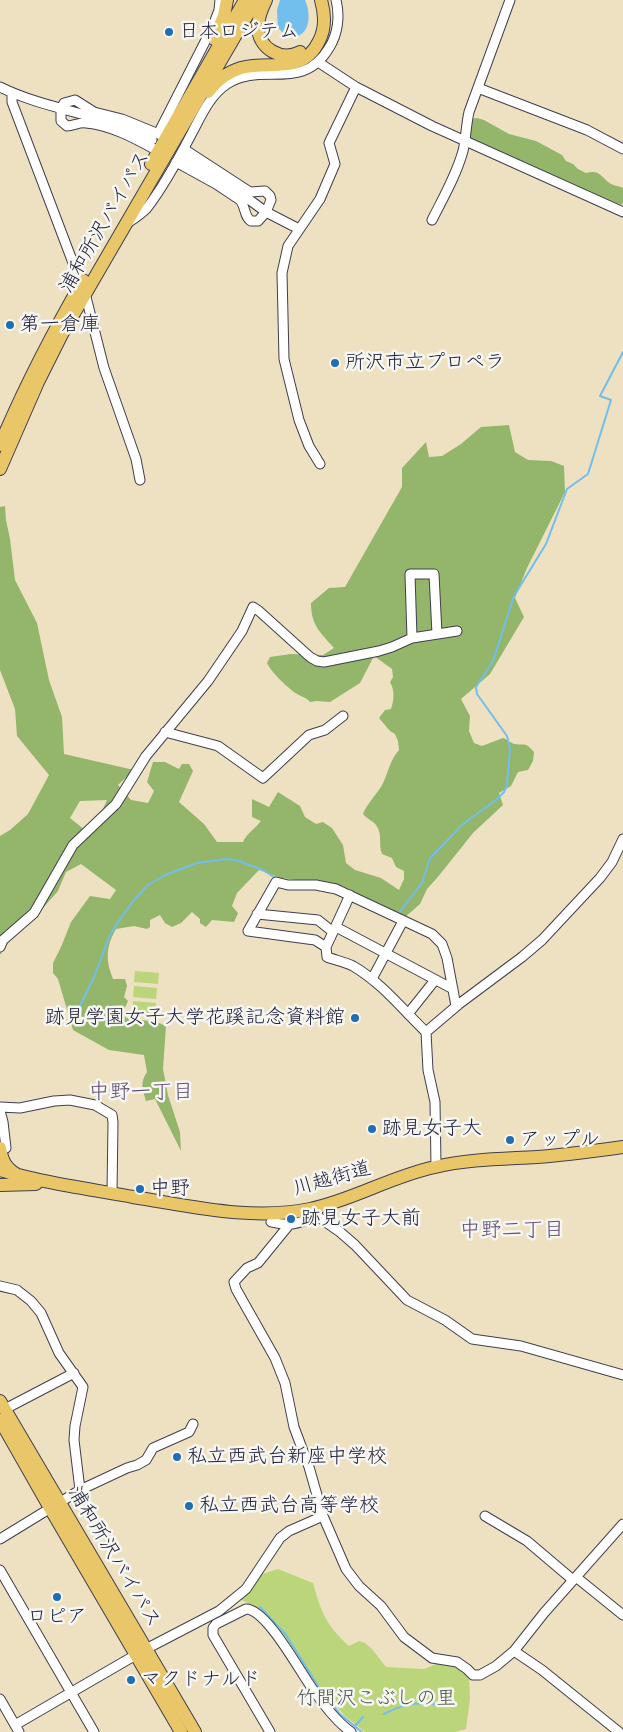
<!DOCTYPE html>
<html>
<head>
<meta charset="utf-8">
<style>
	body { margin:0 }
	canvas { display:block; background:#ede1c2 }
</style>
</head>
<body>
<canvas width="623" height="1732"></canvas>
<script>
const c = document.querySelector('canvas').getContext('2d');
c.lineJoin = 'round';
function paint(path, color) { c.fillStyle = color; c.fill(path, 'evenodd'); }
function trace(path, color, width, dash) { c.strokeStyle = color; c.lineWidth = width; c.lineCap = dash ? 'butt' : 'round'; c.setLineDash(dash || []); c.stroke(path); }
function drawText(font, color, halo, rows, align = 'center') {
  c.font = font + ' Caveat,"Klee One",sans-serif'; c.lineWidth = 5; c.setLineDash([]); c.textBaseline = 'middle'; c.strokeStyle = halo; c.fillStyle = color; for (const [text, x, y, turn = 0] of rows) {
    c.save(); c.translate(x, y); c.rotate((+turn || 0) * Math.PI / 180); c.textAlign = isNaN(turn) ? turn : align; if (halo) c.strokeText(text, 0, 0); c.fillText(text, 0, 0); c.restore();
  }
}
paint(new Path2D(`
	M 135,971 L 159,973 L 158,984 L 134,982 Z
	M 134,986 L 157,988 L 156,999 L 133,997 Z
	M 133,1001 L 156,1003 L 155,1014 L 132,1012 Z
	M 278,1569 L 313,1583 C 321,1612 326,1625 349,1646 L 359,1641 L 365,1643 L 372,1649 L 386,1667 L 424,1669 L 439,1663 L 455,1666 L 469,1675 L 470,1699 L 466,1729 L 455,1732 L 365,1732 L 345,1716 L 279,1638 L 248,1603 L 237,1598 L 256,1576 Z`), '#bad57a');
paint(new Path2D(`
	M 477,118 L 484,120 L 509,134 L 536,141 L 562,155 L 566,161 L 573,164 L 578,169 L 586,173 C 601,169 602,179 611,184 C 615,186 619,186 623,188 L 623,203 L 621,205 L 611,201 L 605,202 L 468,138 L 470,119 Z
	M 509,425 L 515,452 L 528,460 L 551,461 L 564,466 L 565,492 L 527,568 L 515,598 L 524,617 L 490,674 L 461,699 L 470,716 L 469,731 L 474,743 L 482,746 L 503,738 C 506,739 512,744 515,744 C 526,746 524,741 534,752 L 533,761 L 528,770 L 518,772 L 511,786 L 499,793 L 503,805 L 473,833 L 437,878 L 427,889 L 420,904 L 404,918 L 343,886 L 281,878 L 259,870 L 237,893 L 232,906 L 238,913 L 234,922 L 212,920 L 206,927 L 200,923 L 200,919 L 192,912 L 181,923 L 172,927 L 165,923 L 160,915 L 150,920 L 150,927 L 147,929 L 134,926 L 116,929 C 106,946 105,960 113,979 L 125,979 L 127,986 L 124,997 L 128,1001 L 124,1010 L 126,1018 L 157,1022 L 166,1026 L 163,1069 L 168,1095 L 180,1132 L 181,1151 L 155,1099 L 146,1101 C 142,1088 140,1083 147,1072 L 144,1055 L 109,1050 L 73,1030 L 58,979 L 53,973 L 53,963 L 61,947 L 71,922 L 90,896 L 110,899 L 116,890 L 81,864 L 66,872 L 58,891 L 36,916 L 13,935 L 0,955 L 0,836 L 10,830 L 28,814 L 49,775 L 17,736 L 15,709 L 0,670 L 0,507 L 5,506 L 6,520 L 10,539 L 15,580 L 37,623 L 49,680 L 62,717 L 64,754 L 134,770 L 118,785 L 131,800 L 148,803 L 154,791 L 147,782 L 153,762 L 165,762 L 179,769 L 182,764 L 189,764 L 193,771 L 179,802 L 204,824 L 217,842 L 243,842 C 247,833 255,829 261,821 L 252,817 L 252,799 L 269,807 L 278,792 L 300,806 L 305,817 L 316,824 L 323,822 L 332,828 L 343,845 L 346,863 L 355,870 L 381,878 L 399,890 L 404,879 L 404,871 L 396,867 L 392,858 L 382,854 C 378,844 383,834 376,825 C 373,821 367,819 363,814 C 367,804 375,796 381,787 C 388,775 389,761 399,750 L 398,741 L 395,734 L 390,731 L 379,718 L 385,710 L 391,709 C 394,701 395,690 390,682 L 393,677 L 392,669 L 374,656 L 360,683 L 330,702 L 316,701 L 310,702 C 305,696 300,697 294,692 C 286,686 271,672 267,663 L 270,657 L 291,654 L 323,655 L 334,648 C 320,632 311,625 311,603 L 329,588 L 345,587 L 402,487 L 402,468 L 426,442 L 429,457 L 442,456 L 461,444 L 481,427 ZM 107,800 L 91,835 L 70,818 L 80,801 Z`), '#93b66a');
paint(new Path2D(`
	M 280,0 L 305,0 C 312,16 310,39 288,37 L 278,28 L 277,10 Z`), '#72beec');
trace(new Path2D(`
	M 398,914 L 422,883 L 430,858 L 463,824 L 496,800 L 504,792 L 507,785 L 510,749 L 507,736 L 477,694 L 476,687 L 493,661 L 514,596 L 546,544 L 567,489 L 588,474 L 611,400 L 600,396 L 623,352
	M 77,1012 L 94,977 L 110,935 L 118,922 L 134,900 L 148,885 L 165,875 L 197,863 L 226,859 L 236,860 L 263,870 L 277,879
	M 260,1607 L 286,1635 L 320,1689 L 340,1714 L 362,1732
	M 384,1714 C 407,1702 419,1702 444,1705
	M 355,1726 L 363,1717`), '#72beec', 2);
const minor = new Path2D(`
	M 318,62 L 356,87 L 432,126 L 623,212
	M 0,87 C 49,111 105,114 152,140
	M 478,88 L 587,130 L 623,149
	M 12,93 L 12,102 L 81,284
	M 158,134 L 213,26 L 219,10 L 220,0
	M 158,151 C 136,139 111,125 86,123 C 79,122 73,126 67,126 L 61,121 L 61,109 L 64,103 L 75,100 L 94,112 L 122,119 L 166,137
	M 182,157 L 228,184 L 266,212 L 299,229
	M 176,162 L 216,184 L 240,200 C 246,207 244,217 251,221 L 258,221 L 266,212 L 271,200 L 270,196 L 265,191 L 250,192 L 184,149
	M 432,220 C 443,198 456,176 463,151 C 466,139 466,125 469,112 L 510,0
	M 129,222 C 135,218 142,213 147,208 C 164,186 179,158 192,133 C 201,116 210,95 227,84 C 262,61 302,93 329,48 C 338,34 340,16 336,0
	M 85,293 L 104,368 L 136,459 L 140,480
	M 320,464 L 309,446 L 299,420 L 284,359 L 282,273 L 288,246 L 320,199 L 335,164 L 329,143 L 356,87
	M 412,638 L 410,574 L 434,574 L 437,634
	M 165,732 L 218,746 L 263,778 L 309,735 L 325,730 L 343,716
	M 257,914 L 318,920 L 333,932 L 326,947 L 327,957 C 335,960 345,962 353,966 C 382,983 402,1009 426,1032
	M 336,927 L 453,989
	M 333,932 L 350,895
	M 0,947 L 3,940 L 34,913 L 73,845 L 116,804 L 146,756 L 208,681 L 242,631 L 253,607 L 259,611 L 310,657 L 317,661 L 324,662 L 379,651 L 392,647 L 412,638 L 457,631
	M 326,947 L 315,940 L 248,931 L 276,882 L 288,885 L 316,885 L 336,889 L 432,934 L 442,944 L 447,958 L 456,1006
	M 372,979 L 403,921
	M 408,1014 L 435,980
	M 0,1107 L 20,1108 L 54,1101 L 70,1100 L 95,1105 L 112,1115 L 113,1122 L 112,1193
	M 0,1111 L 3,1122 L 6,1148
	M 436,1166 L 435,1102 L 428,1070 L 426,1032 L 459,1004 L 522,957 L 542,940 L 600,878 L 612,862 L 623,839
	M 311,1208 L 317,1216 L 340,1232 L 355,1245 L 407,1300 L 445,1320 L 472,1339 L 521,1346 L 623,1375
	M 271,1222 C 291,1227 299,1223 317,1216
	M 289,1225 L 258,1263 L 247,1268 L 234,1282 L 236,1289 L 275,1358 L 285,1383 L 294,1427 L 309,1467 L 323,1516 L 346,1569 L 359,1586 L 381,1606 L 404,1637 L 432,1658 L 457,1662 L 467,1669 L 473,1675 L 480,1675 L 496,1666 L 514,1651 L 544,1613 L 623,1524
	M 0,1286 L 17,1290 L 31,1301 L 41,1313 L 59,1353 L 83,1387 L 75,1426 L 74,1440 L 80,1490
	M 5,1409 L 74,1373
	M 485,1516 L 527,1541 L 573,1580
	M 0,1539 L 80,1490 L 127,1468 L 137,1465 L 146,1460 L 153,1448 L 189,1432 L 193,1424
	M 0,1570 L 94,1732
	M 576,1577 L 623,1615
	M 514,1651 L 542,1670 L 619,1732
	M 0,1699 L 19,1732
	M 15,1725 L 146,1649 L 219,1611 L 246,1589 L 280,1538 L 289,1531 L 323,1516
	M 270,1732 L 213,1635 L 213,1628 L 216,1624 L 246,1609 C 267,1609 301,1674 314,1691 C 325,1706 336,1721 351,1732`);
const highway = new Path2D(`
	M 266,0 C 262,8 258,17 258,27 C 258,48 281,62 300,52
	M 214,39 L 224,16 L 227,0
	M 208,92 C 216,81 228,72 241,68 C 271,60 302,76 319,41 C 326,28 325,14 321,0
	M 151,164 L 245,0
	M 0,445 C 24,388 52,334 83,280
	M 0,469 L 38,382 L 62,334 L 256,0
	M 0,1148 C 2,1160 5,1167 16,1174
	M 0,1170 C 44,1183 88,1189 133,1197 C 191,1206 251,1221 310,1209 C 353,1200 392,1176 435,1167 C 468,1159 503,1159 537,1157 C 566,1155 594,1151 623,1147
	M 0,1185 L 36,1184
	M 0,1401 L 195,1732
	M 0,1420 L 50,1508 L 181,1732`);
trace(minor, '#403f4f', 11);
trace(highway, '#403f4f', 14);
trace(minor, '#fff', 9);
trace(highway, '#e9c769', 12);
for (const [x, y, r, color] of [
	[169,32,5,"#1f6fb2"],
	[10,325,5,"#1f6fb2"],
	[335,363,5,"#1f6fb2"],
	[355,1018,5,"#1f6fb2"],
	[372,1129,5,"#1f6fb2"],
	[510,1140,5,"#1f6fb2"],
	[140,1189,5,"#1f6fb2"],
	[291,1219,5,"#1f6fb2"],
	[177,1457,5,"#1f6fb2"],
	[189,1506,5,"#1f6fb2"],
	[57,1597,5,"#1f6fb2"],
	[131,1680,5,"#1f6fb2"]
]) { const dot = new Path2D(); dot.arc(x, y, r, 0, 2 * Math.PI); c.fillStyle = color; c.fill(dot); trace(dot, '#f6f6f2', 2); }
drawText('20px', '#22223b', '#f6f6f2', [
	["日本ロジテム",179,32],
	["第一倉庫",20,325],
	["所沢市立プロペラ",345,363],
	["跡見学園女子大学花蹊記念資料館",345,1018,"right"],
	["跡見女子大",382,1129],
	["アップル",520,1140],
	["中野",150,1189],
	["跡見女子大前",301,1219],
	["私立西武台新座中学校",187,1457],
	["私立西武台高等学校",199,1506],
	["ロピア",57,1617,"center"],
	["マクドナルド",141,1680]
], 'left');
drawText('20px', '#22223b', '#f6f6f2', [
	["浦和所沢バイパス",105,222,-60],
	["川越街道",332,1179,-16],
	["浦和所沢バイパス",114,1557,59]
]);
drawText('20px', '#50584e', '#f6f6f2', [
	["竹間沢こぶしの里",376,1699]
]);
drawText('21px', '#614e73', '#f6f6f2', [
	["中野一丁目",141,1092],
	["中野二丁目",512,1230]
]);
</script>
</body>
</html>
